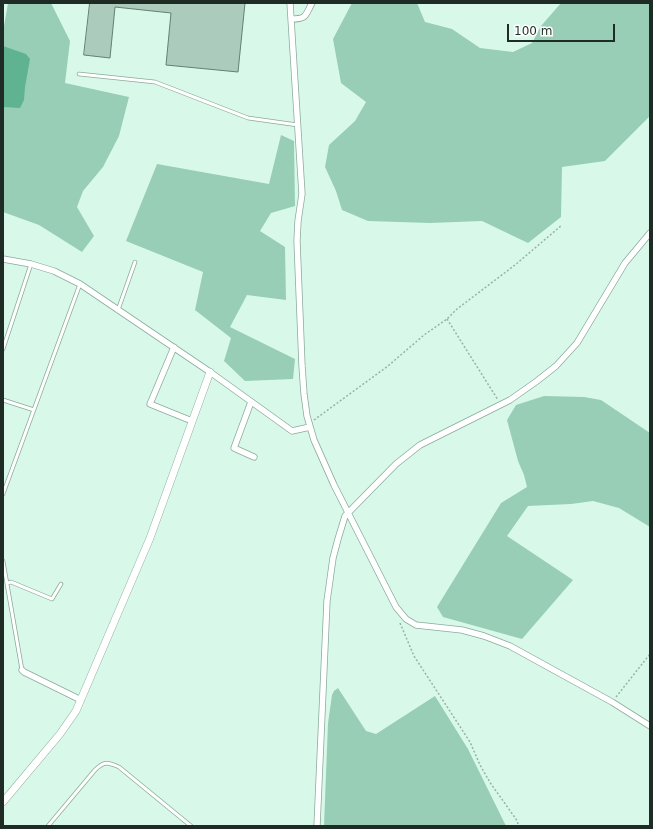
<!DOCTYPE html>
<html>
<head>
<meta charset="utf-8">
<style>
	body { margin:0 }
	#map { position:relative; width:653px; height:829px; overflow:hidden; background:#d8f9e9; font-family:"DejaVu Sans",sans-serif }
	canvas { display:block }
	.frame { position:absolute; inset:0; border:4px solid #1f2c26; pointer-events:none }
	.scale { position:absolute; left:507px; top:24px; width:108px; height:18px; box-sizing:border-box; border:2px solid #1f2c26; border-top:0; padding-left:5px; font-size:12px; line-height:14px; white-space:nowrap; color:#1f2c26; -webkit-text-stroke:3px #fff; paint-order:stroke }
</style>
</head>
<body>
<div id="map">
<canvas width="653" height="829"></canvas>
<div class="frame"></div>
<div class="scale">100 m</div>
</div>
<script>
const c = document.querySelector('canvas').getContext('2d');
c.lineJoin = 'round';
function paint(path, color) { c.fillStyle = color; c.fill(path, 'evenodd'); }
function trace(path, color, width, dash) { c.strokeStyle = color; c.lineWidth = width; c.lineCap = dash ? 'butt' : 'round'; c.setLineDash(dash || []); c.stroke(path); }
paint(new Path2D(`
	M 8,3 L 51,3 L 70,41 L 65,83 L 129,97 L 119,136 L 103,167 L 83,191 L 77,207 L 94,236 L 82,252 L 39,225 L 3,212 L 3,32 Z
	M 352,3 L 417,3 L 425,22 L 452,29 L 480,48 L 513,52 L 532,43 L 541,26 L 561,3 L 650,3 L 650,116 L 605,161 L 562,167 L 561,217 L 528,243 L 482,221 L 430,223 L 368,221 L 342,210 L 336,191 L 325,167 L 329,145 L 355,121 L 366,102 L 341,83 L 333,39 Z
	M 281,135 L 294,141 L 295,206 L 271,213 L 260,231 L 285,247 L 286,300 L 247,295 L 230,327 L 295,359 L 293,379 L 245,381 L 224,361 L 231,338 L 195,310 L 203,272 L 126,241 L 157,164 L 269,184 Z
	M 544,396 L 584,397 L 601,400 L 650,433 L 650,527 L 619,508 L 593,501 L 571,504 L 528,506 L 507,536 L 573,580 L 522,639 L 443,617 L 437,607 L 501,503 L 527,487 L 524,475 L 518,461 L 507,420 L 516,405 Z
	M 338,688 L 366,731 L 376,734 L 435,696 L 468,749 L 506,826 L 324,826 L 328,723 L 332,695 L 334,691 Z`), '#98ceb5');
paint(new Path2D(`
	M 3,46 L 26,54 L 30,59 L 25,87 L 24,100 L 20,108 L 3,107 Z`), '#60b391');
const building = new Path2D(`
	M 90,3 L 245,3 L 238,72 L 166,65 L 171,13 L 115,7 L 110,58 L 84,55 Z`);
paint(building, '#abcbbc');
trace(building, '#628073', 1);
const service = new Path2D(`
	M 79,74 L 155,82 L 248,118 L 298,125
	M 118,310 L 135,262
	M 3,349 L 31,264
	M 3,400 L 34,410
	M 3,494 L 80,284
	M 3,561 L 22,670
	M 7,583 L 11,582 L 52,599 L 61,584
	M 48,826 L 95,770 C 104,761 108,762 119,767 L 191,826`);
const minor = new Path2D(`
	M 290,3 L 302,194 L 298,221 L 297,241 L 302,366 L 304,394 L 307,416 L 314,440 L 334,485 L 396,607 L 406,619 L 416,625 L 462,630 L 484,636 L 510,646 L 612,702 L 650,726
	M 291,19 C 307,19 305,16 312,3
	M 3,259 L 31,264 L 54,271 L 80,284 L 210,372 L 292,431 L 310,427
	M 174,347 L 150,404 L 192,421
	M 251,402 L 234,448 L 254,457
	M 22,670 L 24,672 L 81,700
	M 317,826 L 327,601 L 333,558 L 338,539 L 345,516 L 396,464 L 420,445 L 510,400 L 537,381 L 556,366 L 577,343 L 625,263 L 650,233`);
const tertiary = new Path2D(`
	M 3,802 L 60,734 L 76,711 L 150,538 L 210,372`);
trace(service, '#8baa9b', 4.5);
trace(minor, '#8baa9b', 7);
trace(tertiary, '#8baa9b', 8);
trace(new Path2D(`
	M 447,319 L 498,400
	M 314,420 L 388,366 L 424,335 L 447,319 L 457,309 L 515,265 L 562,225
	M 400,623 L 414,656 L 470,742 L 480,765 L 491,784 L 516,819 L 519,826
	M 616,697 L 650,654`), '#98b2a5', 1.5, [2, 2]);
trace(service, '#fff', 3);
trace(minor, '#fff', 5.5);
trace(tertiary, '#fff', 7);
</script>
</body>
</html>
